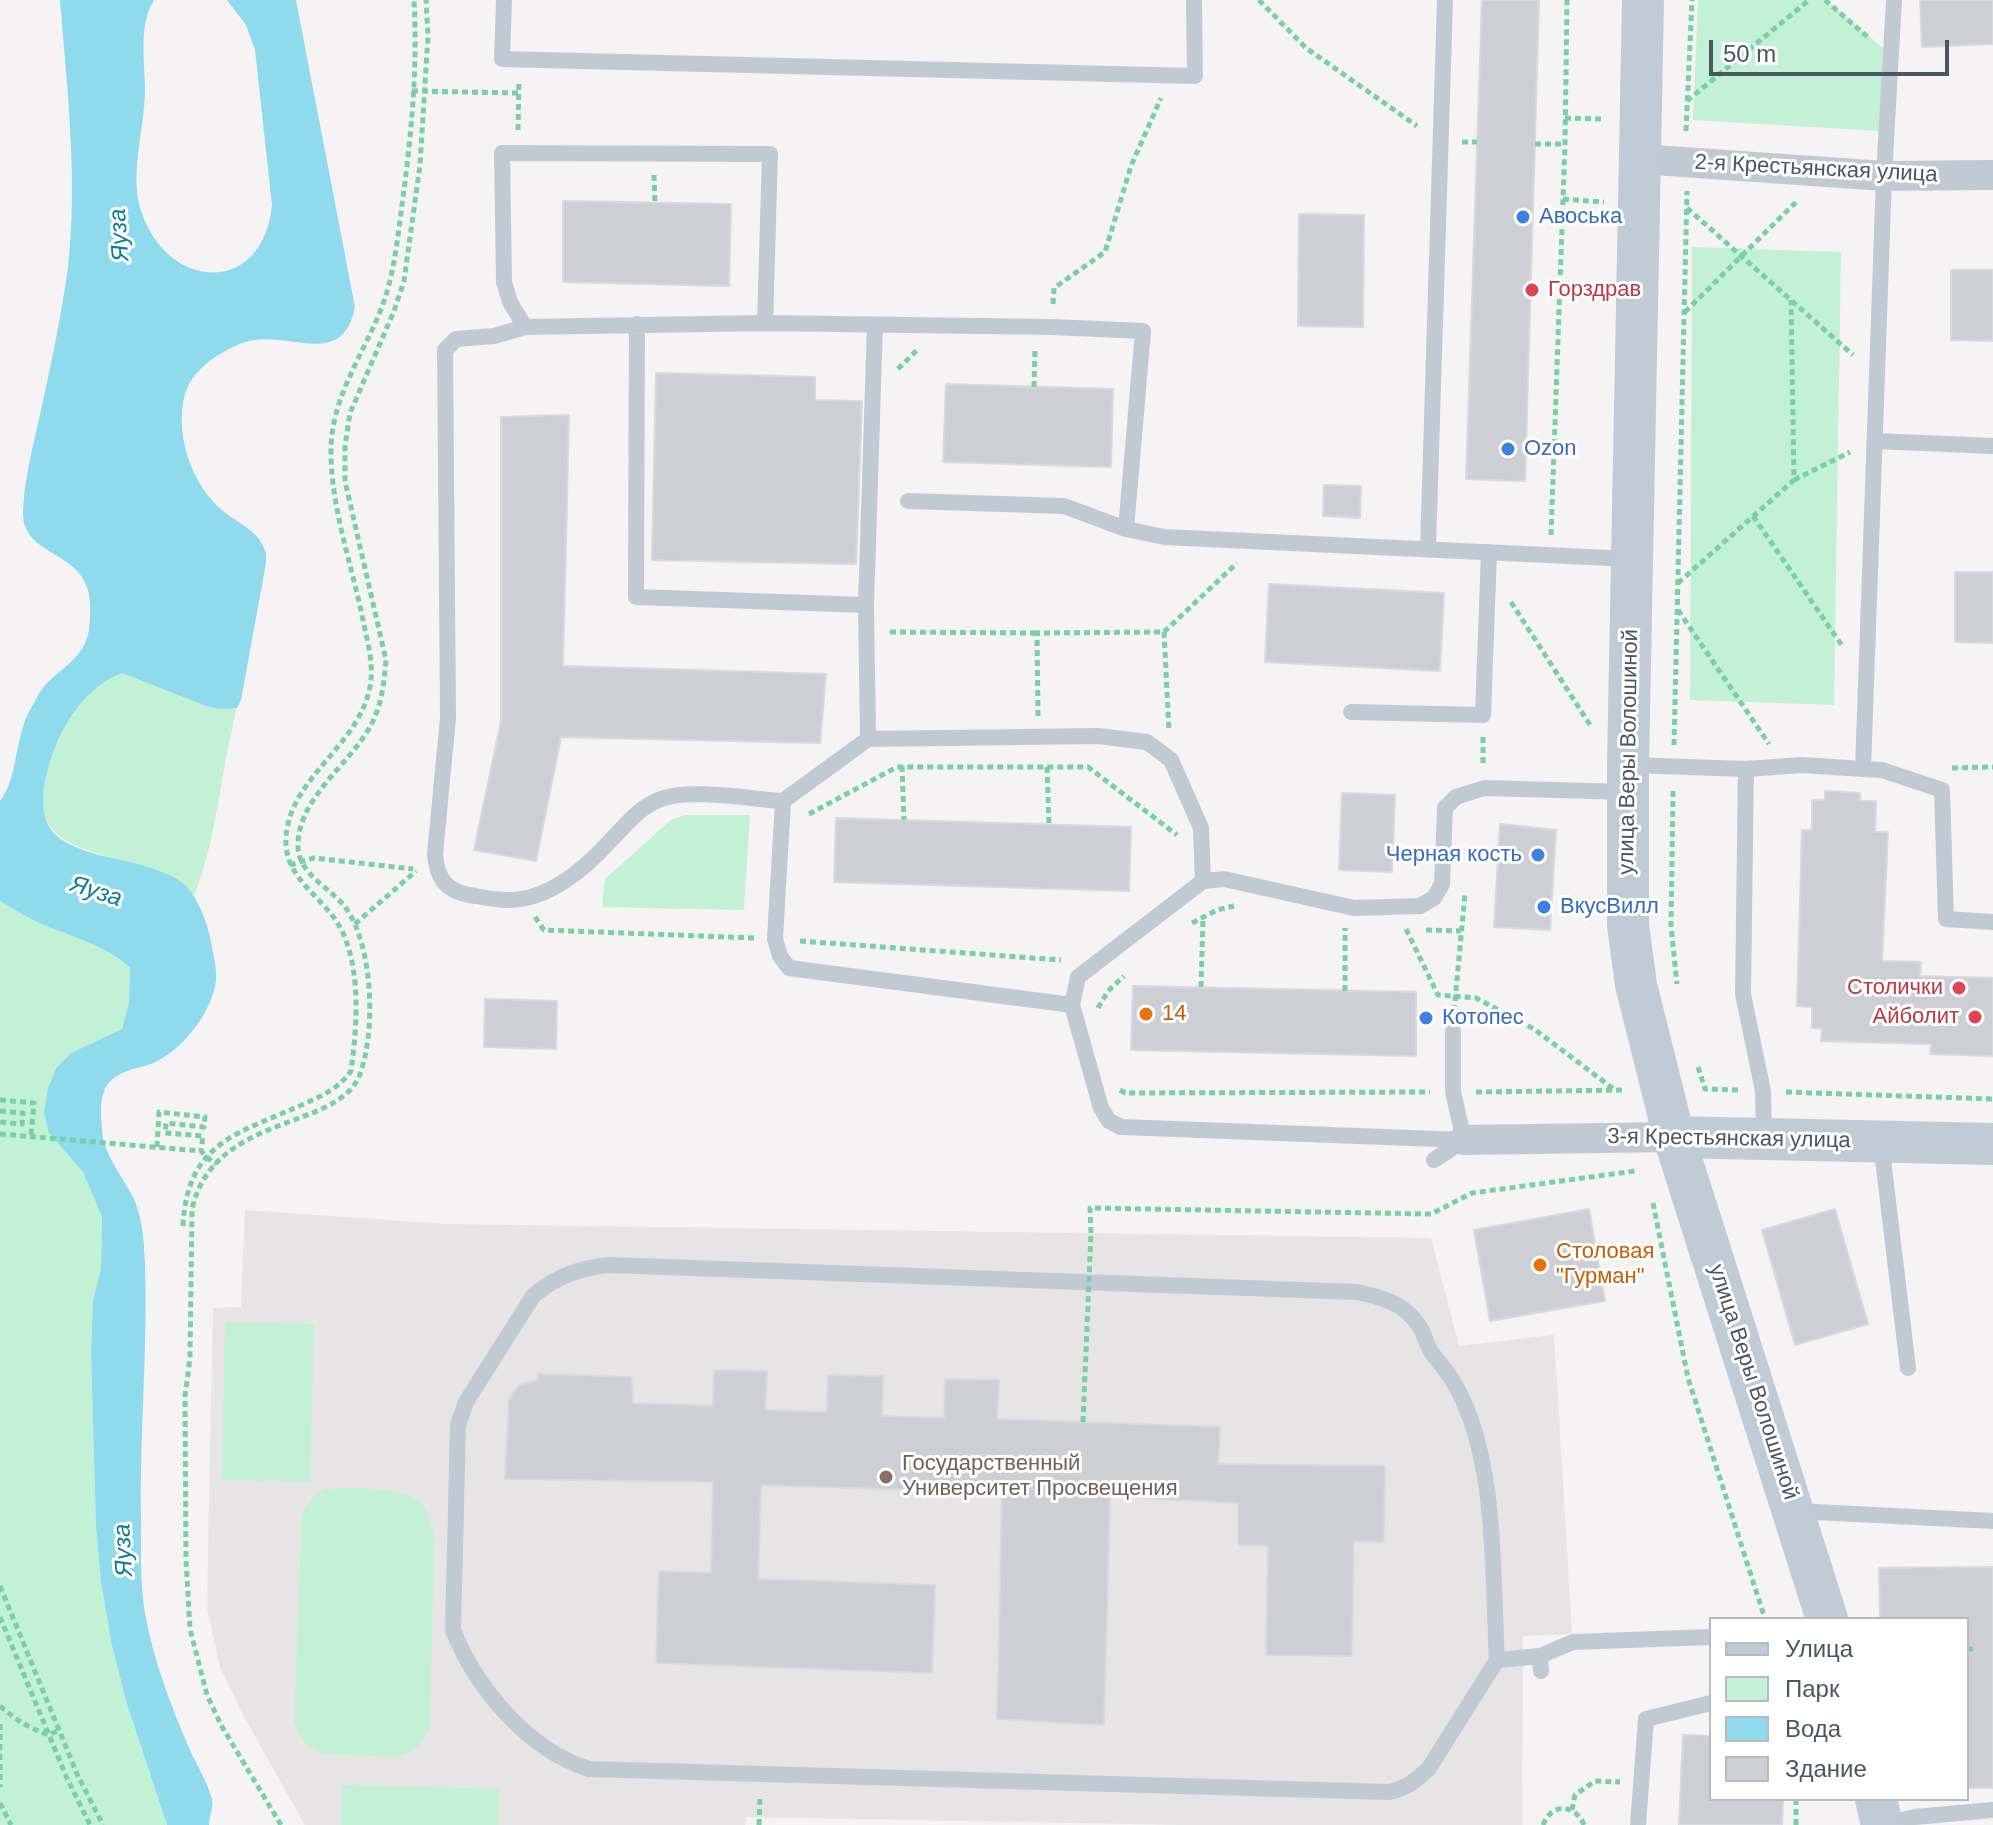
<!DOCTYPE html>
<html>
<head>
<meta charset="utf-8">
<style>
	body { margin:0 }
	#map { position:relative; width:1993px; height:1825px; overflow:hidden; background:#f5f3f3; font-family:Arial,sans-serif }
	canvas { display:block }
	.legend { position:absolute; left:1709px; top:1617px; width:260px; height:184px; box-sizing:border-box; background:#fff; border:2px solid #b7bbc0; margin:0; padding:10px 14px; list-style:none; font-size:24px; color:#4a5661 }
	.legend li { display:flex; align-items:center; gap:16px; height:40px }
	.legend b { width:40px; border:2px solid #b7bbc0 }
	.scale { position:absolute; left:1709px; top:40px; width:240px; height:36px; box-sizing:border-box; border:4px solid #4a5661; border-top:0; padding-left:10px; font-size:24px; line-height:28px; white-space:nowrap; color:#4a5661; -webkit-text-stroke:6px #fff; paint-order:stroke }
</style>
</head>
<body>
<div id="map">
<canvas width="1993" height="1825"></canvas>
<ul class="legend">
<li><b style="height:10px;background:#c1cbd6"></b>Улица</li>
<li><b style="height:22px;background:#c3f1d5"></b>Парк</li>
<li><b style="height:22px;background:#90daee"></b>Вода</li>
<li><b style="height:22px;background:#cdcfd5"></b>Здание</li>
</ul>
<div class="scale">50 m</div>
</div>
<script>
const c = document.querySelector('canvas').getContext('2d');
c.lineJoin = 'round';
function paint(path, color) { c.fillStyle = color; c.fill(path, 'evenodd'); }
function trace(path, color, width, dash) { c.strokeStyle = color; c.lineWidth = width; c.lineCap = dash ? 'butt' : 'round'; c.setLineDash(dash || []); c.stroke(path); }
function drawText(font, color, halo, rows, align = 'center') {
  c.font = font + ' Arial,sans-serif'; c.lineWidth = 6; c.setLineDash([]); c.textBaseline = 'middle'; c.strokeStyle = halo; c.fillStyle = color; for (const [text, x, y, turn = 0] of rows) {
    c.save(); c.translate(x, y); c.rotate((+turn || 0) * Math.PI / 180); c.textAlign = isNaN(turn) ? turn : align; if (halo) c.strokeText(text, 0, 0); c.fillText(text, 0, 0); c.restore();
  }
}
paint(new Path2D(`
	M 245,1210 L 445,1224 L 1431,1238 L 1459,1346 L 1554,1335 L 1572,1634 L 1523,1636 L 1522,1825 L 1186,1825 L 746,1817 L 745,1825 L 305,1825 L 243,1715 L 220,1667 L 207,1608 L 213,1308 L 241,1307 Z`), '#e6e4e5');
paint(new Path2D(`
	M 1698,0 L 1826,0 L 1883,48 L 1880,131 L 1693,120 Z
	M 1692,247 L 1841,252 L 1834,705 L 1690,700 Z
	M 122,673 L 206,706 L 237,708 C 220,771 218,836 194,896 C 143,836 0,880 55,749 C 69,717 88,685 122,673 Z
	M 685,815 L 750,815 L 744,910 L 602,907 L 605,879 L 671,820 Z
	M 0,901 C 16,911 33,921 51,928 C 78,938 109,948 130,968 L 129,1003 L 122,1029 L 71,1053 L 56,1068 L 48,1088 L 49,1133 L 83,1172 L 102,1217 L 101,1269 L 93,1300 L 91,1353 L 96,1527 L 101,1582 L 112,1646 L 126,1701 L 167,1825 L 0,1825 Z
	M 225,1322 L 314,1324 L 310,1482 L 222,1480 Z
	M 325,1489 C 350,1488 410,1484 425,1508 C 429,1515 431,1525 434,1533 L 430,1726 C 424,1744 413,1752 395,1757 L 324,1754 L 304,1742 L 294,1722 L 302,1516 L 311,1499 Z
	M 342,1785 L 499,1789 L 498,1825 L 341,1825 Z`), '#c3f1d5');
paint(new Path2D(`
	M 60,0 L 154,0 C 138,26 145,60 145,89 C 145,128 129,173 141,211 C 168,292 263,296 272,205 L 255,50 L 246,25 L 227,0 L 296,0 L 355,307 C 343,367 296,334 254,340 C 240,342 227,350 215,357 C 202,366 189,379 185,394 C 174,434 192,486 223,511 C 240,525 259,530 266,553 L 266,563 L 241,700 L 237,708 L 219,709 L 206,706 L 122,673 C 92,684 71,712 58,741 C 46,769 29,820 64,841 C 88,856 121,858 148,867 C 161,872 174,875 185,885 C 199,899 209,927 212,947 C 214,957 217,970 216,981 C 212,1013 181,1052 151,1064 C 136,1069 119,1070 108,1084 C 99,1095 101,1116 102,1130 C 104,1158 126,1179 136,1204 C 143,1223 144,1244 145,1264 C 148,1351 139,1438 141,1524 C 141,1553 140,1584 145,1613 C 153,1658 169,1701 187,1743 C 194,1761 207,1780 212,1799 C 214,1807 209,1816 209,1825 L 167,1825 L 126,1701 L 112,1646 L 101,1582 L 96,1527 L 91,1353 L 93,1300 L 101,1269 L 102,1217 L 83,1172 L 49,1133 L 44,1113 L 48,1088 L 56,1068 L 71,1053 L 122,1029 L 129,1003 L 130,968 C 109,948 78,938 51,928 C 33,921 16,911 0,901 L 0,801 C 19,776 14,738 30,710 C 34,703 38,695 42,689 C 60,667 85,659 89,629 C 91,611 92,591 81,576 C 64,551 22,549 23,512 C 24,478 34,443 41,410 C 51,365 62,312 68,267 C 78,178 67,88 60,0 Z`), '#90daee');
const building = new Path2D(`
	M 1482,0 L 1539,0 L 1525,481 L 1466,479 Z
	M 1920,0 L 1993,0 L 1993,44 L 1922,47 Z
	M 563,201 L 731,204 L 729,286 L 563,282 Z
	M 1299,214 L 1364,215 L 1363,327 L 1298,326 Z
	M 1951,270 L 1993,270 L 1993,341 L 1951,340 Z
	M 656,373 L 815,377 L 815,400 L 862,401 L 856,564 L 652,560 Z
	M 946,384 L 1113,389 L 1111,467 L 943,462 Z
	M 569,415 L 563,666 L 826,674 L 820,743 L 561,737 L 536,861 L 474,850 L 501,721 L 501,417 Z
	M 1324,485 L 1361,486 L 1360,518 L 1323,516 Z
	M 1955,572 L 1993,572 L 1993,643 L 1955,642 Z
	M 1269,584 L 1444,593 L 1440,671 L 1265,662 Z
	M 1825,791 L 1860,793 L 1860,801 L 1876,801 L 1875,832 L 1888,832 L 1882,961 L 1921,962 L 1920,976 L 1993,978 L 1993,1056 L 1930,1054 L 1931,1044 L 1821,1041 L 1822,1029 L 1812,1028 L 1812,1007 L 1797,1006 L 1802,830 L 1812,830 L 1812,800 L 1825,800 Z
	M 1342,793 L 1395,795 L 1392,872 L 1339,870 Z
	M 836,818 L 1131,827 L 1129,891 L 834,882 Z
	M 1500,824 L 1556,830 L 1550,930 L 1494,927 Z
	M 1133,986 L 1416,992 L 1416,1056 L 1131,1050 Z
	M 485,999 L 557,1001 L 556,1049 L 484,1047 Z
	M 1589,1209 L 1605,1301 L 1490,1321 L 1474,1230 Z
	M 1835,1209 L 1868,1324 L 1795,1345 L 1762,1230 Z
	M 714,1370 L 767,1371 L 765,1410 L 827,1412 L 828,1375 L 883,1376 L 882,1416 L 944,1418 L 945,1379 L 999,1380 L 997,1419 L 1220,1427 L 1218,1464 L 1385,1466 L 1384,1542 L 1354,1541 L 1352,1656 L 1266,1655 L 1268,1546 L 1238,1545 L 1238,1503 L 1110,1496 L 1104,1725 L 997,1719 L 1002,1493 L 761,1485 L 758,1579 L 935,1585 L 932,1673 L 656,1663 L 659,1571 L 711,1573 L 713,1482 L 505,1479 L 509,1400 L 519,1385 L 538,1380 L 538,1374 L 632,1377 L 633,1403 L 713,1406 Z
	M 1993,1567 L 1993,1788 L 1967,1788 L 1967,1619 L 1880,1619 L 1879,1568 Z
	M 1683,1735 L 1711,1736 L 1711,1799 L 1783,1799 L 1782,1825 L 1679,1825 Z`);
paint(building, '#cdcfd5');
trace(building, '#d7d9de', 2);
trace(new Path2D(`
	M 1259,0 L 1306,48 L 1417,126
	M 1825,0 L 1870,39
	M 412,91 L 518,93
	M 1687,101 L 1809,0
	M 1565,118 L 1604,119
	M 518,130 L 519,80
	M 1686,131 L 1692,0
	M 1462,142 L 1477,142
	M 1535,144 L 1565,144
	M 654,175 L 655,202
	M 1563,199 L 1604,202
	M 1687,208 L 1853,355
	M 1053,304 L 1054,288 L 1105,252 L 1131,166 L 1161,98
	M 1685,312 L 1797,201
	M 898,369 L 919,348
	M 1034,387 L 1035,348
	M 1794,480 L 1850,452
	M 1753,516 L 1843,647
	M 1551,535 L 1565,144 L 1567,0
	M 1678,583 L 1794,480 L 1791,300
	M 1511,602 L 1592,728
	M 1678,610 L 1769,744
	M 890,632 L 1037,633
	M 1164,632 L 1169,731
	M 1038,716 L 1037,633 L 1164,632 L 1237,563
	M 1483,737 L 1483,767
	M 1674,745 L 1687,191
	M 902,766 L 904,820
	M 1047,767 L 1049,825
	M 1952,768 L 1993,767
	M 1673,791 L 1671,926 L 1677,984
	M 809,814 L 897,767 L 1088,767 L 1177,835
	M 290,865 L 314,858 L 413,869
	M 535,917 L 544,930 L 754,938
	M 1192,923 L 1217,910 L 1234,906
	M 355,924 L 416,871
	M 1406,929 L 1438,995 L 1476,998 L 1534,1029 L 1615,1090
	M 1426,930 L 1461,931
	M 800,941 L 1061,960
	M 1201,987 L 1203,917
	M 1345,991 L 1345,928
	M 1098,1008 L 1108,991 L 1124,976
	M 1454,1011 L 1465,894
	M 1698,1067 L 1705,1089 L 1740,1090
	M 1120,1090 L 1125,1093 L 1430,1092
	M 1476,1092 L 1626,1090
	M 1786,1092 L 1993,1099
	M 0,1100 L 34,1103 L 31,1136
	M 0,1111 L 23,1113 L 22,1124 L 0,1122
	M 0,1134 L 201,1151 L 215,1165
	M 157,1147 L 159,1112 L 205,1117 L 204,1127 L 166,1123 L 165,1133 L 203,1136 L 201,1151
	M 1653,1203 L 1688,1378 L 1765,1619
	M 183,1226 C 187,1140 241,1133 306,1103 C 324,1095 340,1087 351,1071 C 357,1027 361,974 343,933 C 327,897 283,881 286,837 C 290,775 364,744 371,680 C 373,660 367,640 363,620 C 352,565 330,505 331,448 C 332,392 370,346 386,295 C 395,266 398,235 402,205 C 411,138 418,68 414,0
	M 1091,1233 L 1090,1208 L 1431,1214 L 1472,1193 L 1635,1171
	M 0,1586 L 77,1774 L 103,1825
	M 0,1617 L 66,1776 L 90,1825
	M 1967,1649 L 1977,1649
	M 0,1706 C 16,1720 29,1728 49,1735 L 59,1730
	M 0,1724 L 0,1787
	M 1796,1799 L 1796,1825
	M 0,1803 L 11,1825
	M 1572,1810 L 1575,1795 L 1595,1781 L 1620,1782
	M 281,1825 L 221,1725 L 207,1695 L 190,1629 L 186,1559 L 185,1396 L 190,1358 L 192,1209 C 214,1112 340,1131 360,1074 C 376,1030 373,947 346,908 C 331,888 299,875 298,847 C 297,798 349,766 371,725 C 382,704 384,683 386,660 L 345,481 L 345,446 L 350,413 L 394,311 L 404,281 L 420,165 L 428,36 L 426,0
	M 759,1825 L 760,1798
	M 1543,1825 C 1551,1803 1575,1803 1584,1825`), '#7ad0a6', 5, [6, 4]);
trace(new Path2D(`
	M 504,0 L 502,59 L 1195,76 L 1194,0
	M 637,324 L 636,597 L 866,605 L 868,739 L 783,801 C 751,799 689,788 661,799 C 639,807 626,825 610,841 C 585,869 547,901 507,900 C 497,900 486,898 476,896 C 449,893 437,882 435,854 L 448,718 L 445,350 L 456,339 L 494,336 L 525,327 L 765,323
	M 525,327 L 510,302 L 504,282 L 502,153 L 770,154 L 765,323 L 1051,327 L 1143,331 L 1126,529 L 1164,537 L 1631,559
	M 1875,441 L 1993,446
	M 908,501 L 1064,506 L 1126,529
	M 1428,548 L 1445,0
	M 866,605 L 875,325
	M 1351,712 L 1483,715 L 1489,552
	M 868,739 L 1098,736 L 1147,742 L 1171,760 L 1201,828 L 1203,881
	M 1630,765 L 1746,769 L 1802,765 L 1863,769 L 1884,176 L 1894,0
	M 1746,769 L 1743,994 L 1763,1091 L 1764,1137
	M 1863,769 L 1882,770 L 1942,790 L 1946,919 L 1993,922
	M 783,801 L 775,939 L 780,956 L 789,968 L 1072,1005
	M 1453,1032 L 1453,1092 L 1464,1140
	M 1464,1140 L 1121,1127 L 1109,1121 L 1101,1108 L 1072,1005 L 1078,977 L 1203,881 L 1224,879 L 1354,908 L 1420,906 L 1434,898 L 1442,884 L 1445,808 L 1456,797 L 1484,788 L 1627,792
	M 1881,1143 L 1908,1368
	M 1434,1160 L 1464,1140
	M 1796,1511 L 1993,1521
	M 1497,1660 L 1429,1768 C 1416,1781 1407,1788 1389,1792 L 589,1769 C 528,1750 476,1688 453,1630 L 458,1425 L 466,1402 L 533,1296 C 556,1276 581,1267 611,1265 L 1357,1292 C 1381,1297 1405,1303 1419,1326 C 1425,1334 1426,1345 1432,1353 C 1439,1363 1448,1372 1454,1383 C 1498,1457 1492,1576 1497,1660 L 1540,1656
	M 1541,1671 L 1540,1656 L 1573,1642 L 1711,1637
	M 1884,1824 L 1915,1817 L 1993,1810
	M 1638,1825 L 1646,1719 L 1711,1703`), '#c1cad2', 16);
trace(new Path2D(`
	M 1640,159 L 1884,176 L 1993,175
	M 1464,1140 L 1674,1137`), '#c1cad2', 30);
trace(new Path2D(`
	M 1643,0 L 1628,765 L 1628,925 L 1636,985 L 1674,1137 L 1827,1619
	M 1674,1137 L 1993,1144
	M 1876,1799 L 1882,1825`), '#c1cbd6', 42);
trace(new Path2D(`
	M 1083,1422 L 1091,1233`), '#7ad0a6', 5, [6, 4]);
for (const [x, y, r, color] of [
	[1523,217,8,"#3f7fe0"],
	[1532,290,8,"#e0444e"],
	[1508,449,8,"#3f7fe0"],
	[1538,855,8,"#3f7fe0"],
	[1544,907,8,"#3f7fe0"],
	[1959,988,8,"#e0444e"],
	[1146,1014,8,"#e8710a"],
	[1975,1017,8,"#e0444e"],
	[1426,1018,8,"#3f7fe0"],
	[1540,1265,8,"#e8710a"],
	[886,1477,8,"#8d6e63"]
]) { const dot = new Path2D(); dot.arc(x, y, r, 0, 2 * Math.PI); c.fillStyle = color; c.fill(dot); trace(dot, '#fff', 3); }
drawText('22px', '#4a5661', '#fff', [
	["2-я Крестьянская улица",1816,169,3],
	["улица Веры Волошиной",1629,752,-89],
	["3-я Крестьянская улица",1729,1139,1],
	["улица Веры Волошиной",1753,1382,72]
]);
drawText('22px', '#366cbe', '#fff', [
	["Авоська",1539,217],
	["Ozon",1524,449],
	["Черная кость",1522,855,"right"],
	["ВкусВилл",1560,907],
	["Котопес",1442,1018]
], 'left');
drawText('22px', '#be3a42', '#fff', [
	["Горздрав",1548,290,"left"],
	["Столички",1943,988],
	["Айболит",1959,1017]
], 'right');
drawText('22px', '#c56008', '#fff', [
	["14",1162,1014],
	["Столовая",1556,1252],
	["\"Гурман\"",1556,1277]
], 'left');
drawText('22px', '#785e54', '#fff', [
	["Государственный",902,1464],
	["Университет Просвещения",902,1489]
], 'left');
drawText('italic 24px', '#0c7c9b', '#fff', [
	["Яуза",120,235,-94],
	["Яуза",96,892,18],
	["Яуза",124,1550,-93]
]);
</script>
</body>
</html>
